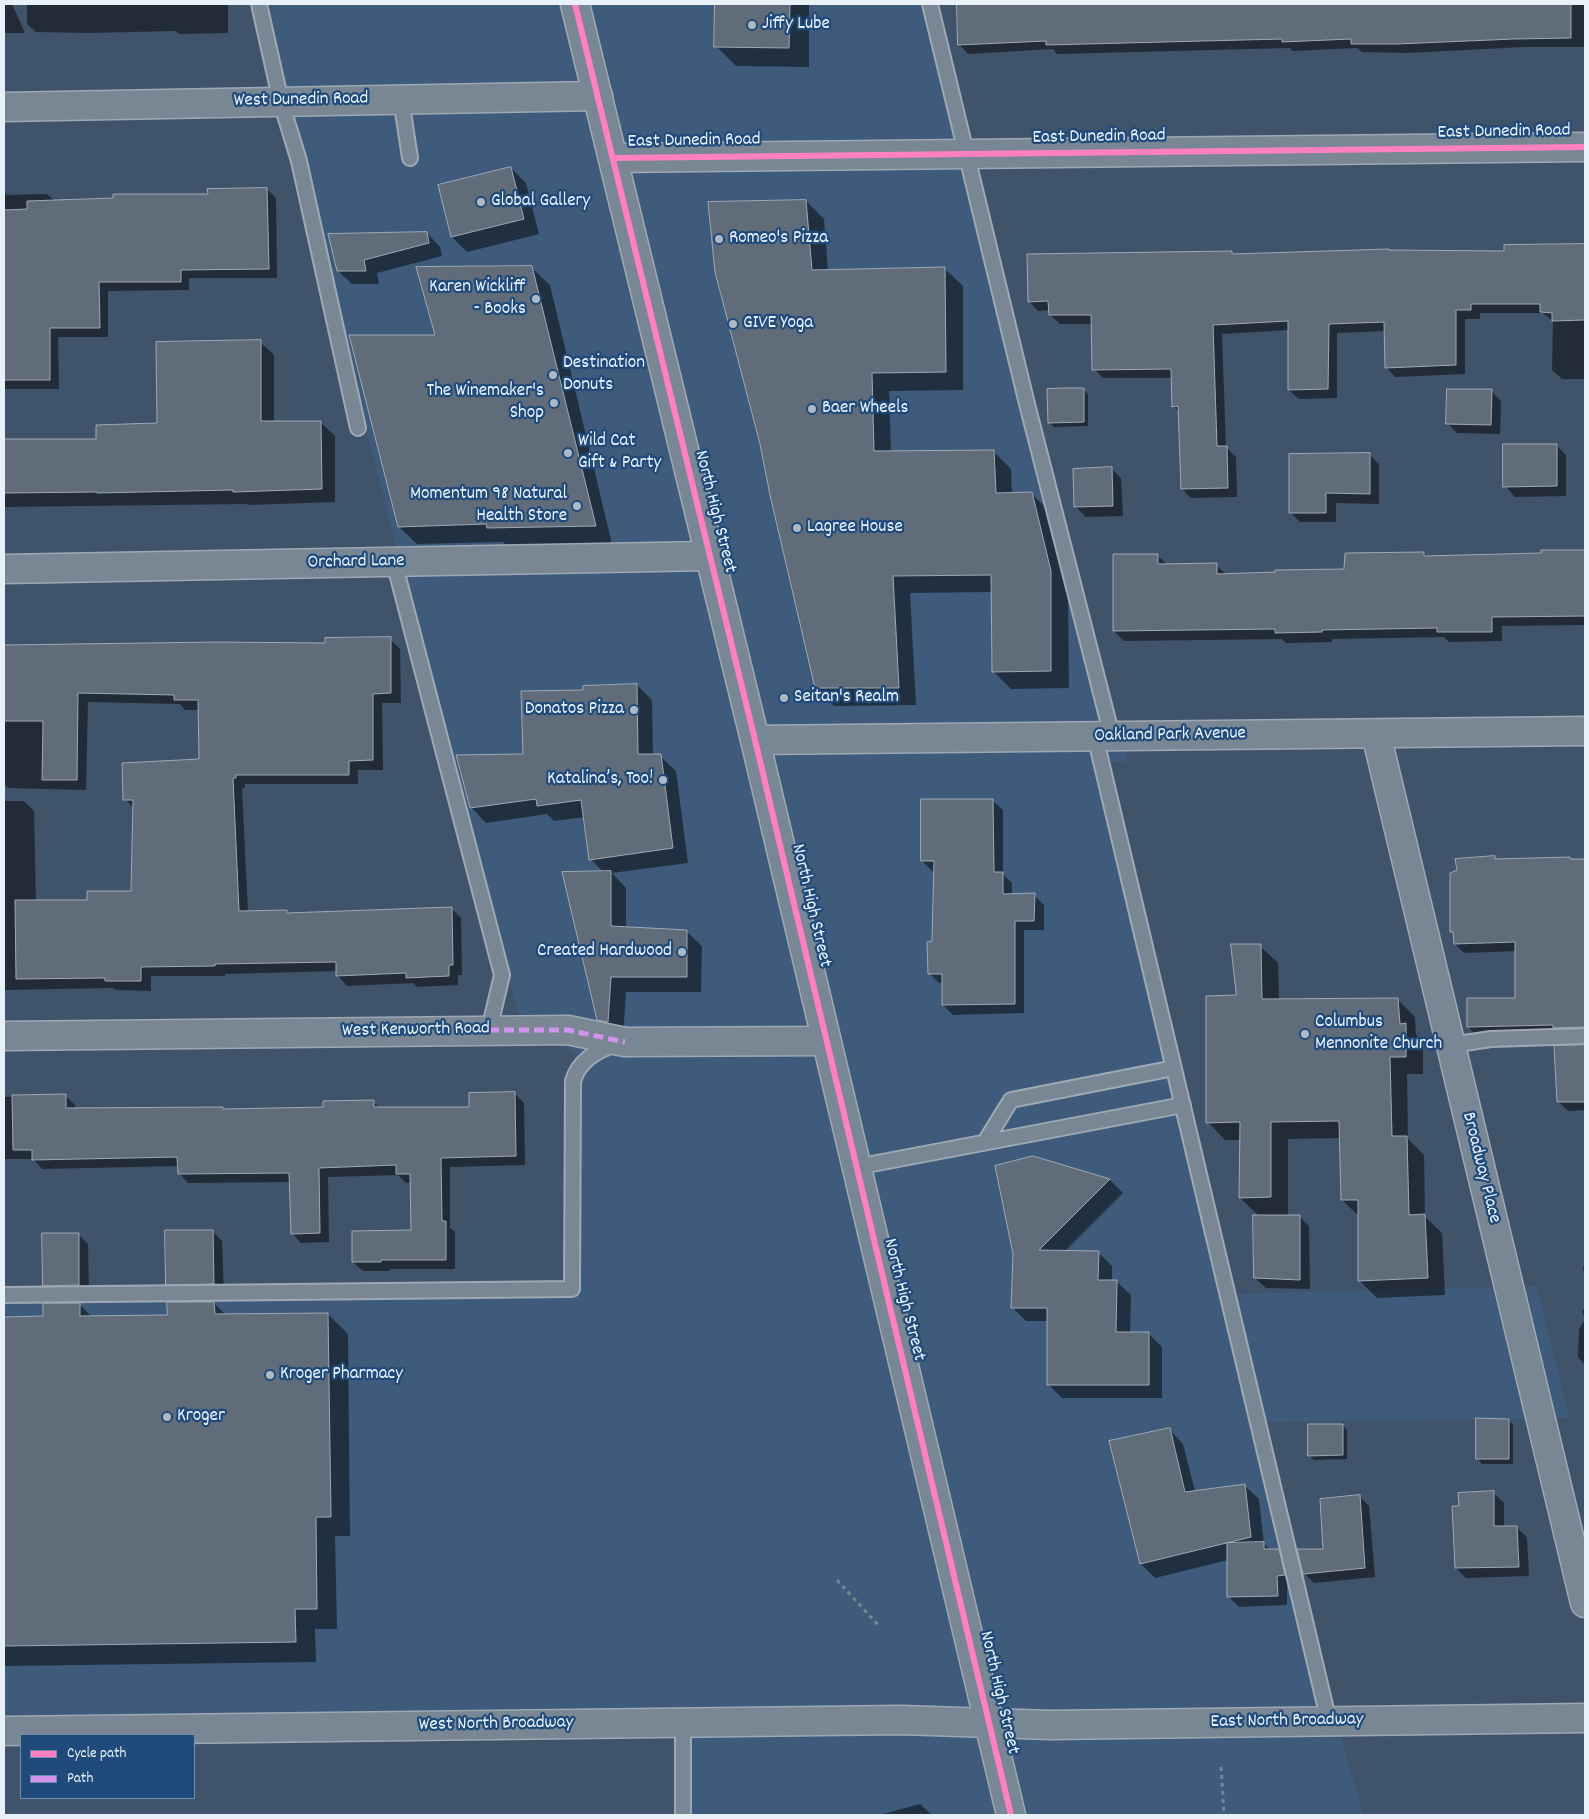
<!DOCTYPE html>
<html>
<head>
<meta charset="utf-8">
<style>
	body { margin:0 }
	#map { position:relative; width:1589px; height:1819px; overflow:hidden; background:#3f536a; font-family:Dekko,sans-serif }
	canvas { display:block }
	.frame { position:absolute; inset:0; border:5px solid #e8f1f8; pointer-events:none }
	.legend { position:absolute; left:20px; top:1734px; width:175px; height:65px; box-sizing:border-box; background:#1f4a7a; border:1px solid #6f8dac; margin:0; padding:6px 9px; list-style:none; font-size:15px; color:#e8f1f8 }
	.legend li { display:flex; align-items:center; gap:10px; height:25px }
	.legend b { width:25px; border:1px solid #6f8dac }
</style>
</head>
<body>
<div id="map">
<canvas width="1589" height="1819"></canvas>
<div class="frame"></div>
<ul class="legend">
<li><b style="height:6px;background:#ff80c0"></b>Cycle path</li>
<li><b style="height:6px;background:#d193ec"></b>Path</li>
</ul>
</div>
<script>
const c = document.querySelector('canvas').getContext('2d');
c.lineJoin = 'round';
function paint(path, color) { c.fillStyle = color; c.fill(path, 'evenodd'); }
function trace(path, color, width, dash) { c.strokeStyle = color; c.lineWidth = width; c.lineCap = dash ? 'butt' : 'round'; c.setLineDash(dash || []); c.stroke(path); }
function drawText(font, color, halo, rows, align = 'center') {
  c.font = font + ' Dekko,sans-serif'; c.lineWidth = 4.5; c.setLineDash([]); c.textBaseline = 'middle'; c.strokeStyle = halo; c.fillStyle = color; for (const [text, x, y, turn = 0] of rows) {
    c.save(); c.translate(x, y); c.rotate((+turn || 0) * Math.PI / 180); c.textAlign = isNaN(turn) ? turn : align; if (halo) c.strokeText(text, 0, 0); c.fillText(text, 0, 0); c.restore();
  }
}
paint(new Path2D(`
	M 257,4 L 929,4 L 964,147 L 1128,761 L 1108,762 L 1230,1294 L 1537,1286 L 1569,1418 L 1254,1422 L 1363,1815 L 677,1815 L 675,1719 L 4,1729 L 4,1293 L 579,1283 L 576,1054 L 519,1016 L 283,112 Z`), '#3e5b7b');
paint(new Path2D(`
	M 4,4 L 12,4 L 25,33 L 4,33 Z
	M 27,4 L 228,4 L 228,33 L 179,34 L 176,31 L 88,33 L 36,32 L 27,24 Z
	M 716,4 L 809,4 L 809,67 L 736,66 L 716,46 Z
	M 958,4 L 1585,4 L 1585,47 L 1524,47 L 1407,53 L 1362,52 L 1357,48 L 1293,51 L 1290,48 L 1057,54 L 1053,49 L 968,54 L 959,44 Z
	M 511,168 L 526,183 L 539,234 L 467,252 L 452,237 Z
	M 267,189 L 276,198 L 277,278 L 189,278 L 189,290 L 108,291 L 108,337 L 58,337 L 59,389 L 4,389 L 4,192 L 7,195 L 47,194 L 55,201 L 209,196 Z
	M 806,201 L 824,219 L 828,271 L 945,269 L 963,286 L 963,390 L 889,391 L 891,452 L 993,451 L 1011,469 L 1012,494 L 1031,493 L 1049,511 L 1068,590 L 1069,688 L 1011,689 L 993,671 L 992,592 L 910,593 L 916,705 L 834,706 L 816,688 Z
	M 427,233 L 440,247 L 442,256 L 377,273 L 379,284 L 352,284 L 338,271 Z
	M 1585,246 L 1585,379 L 1562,379 L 1552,370 L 1553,321 L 1543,313 L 1480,313 L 1480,319 L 1465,319 L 1465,374 L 1395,377 L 1386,367 L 1385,331 L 1337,333 L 1337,398 L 1299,399 L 1289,390 L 1289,330 L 1222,334 L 1226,447 L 1236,457 L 1237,497 L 1191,498 L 1182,489 L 1179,412 L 1173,406 L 1173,378 L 1103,378 L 1094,369 L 1093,324 L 1060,324 L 1050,315 L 1050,310 L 1038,311 L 1029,301 L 1232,252 L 1235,255 L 1505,252 L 1505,247 Z
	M 532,268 L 550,285 L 612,544 L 506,545 L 503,542 L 417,544 L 399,527 L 437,336 Z
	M 260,342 L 274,355 L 274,422 L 321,423 L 335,436 L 335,502 L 248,505 L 246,504 L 4,507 L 4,441 L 98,440 L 158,425 Z
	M 1083,389 L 1088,394 L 1088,426 L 1054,427 L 1049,422 Z
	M 1491,391 L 1501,401 L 1500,434 L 1457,433 L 1447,423 Z
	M 1556,445 L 1566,455 L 1566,496 L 1515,497 L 1505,486 Z
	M 1369,454 L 1379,464 L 1379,504 L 1336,503 L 1336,522 L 1300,522 L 1290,512 Z
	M 1111,468 L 1121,478 L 1123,516 L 1086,517 L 1076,507 Z
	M 1548,551 L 1585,551 L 1585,625 L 1502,626 L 1502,641 L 1449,642 L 1444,637 L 1332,639 L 1332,642 L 1286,643 L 1282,639 L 1124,641 L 1114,631 L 1157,555 L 1168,565 L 1216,565 L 1227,575 L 1345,570 L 1424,553 L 1427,557 L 1543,554 Z
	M 390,639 L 400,649 L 401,703 L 382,703 L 383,770 L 358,770 L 358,784 L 245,784 L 245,788 L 242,788 L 248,912 L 287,911 L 290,914 L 451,908 L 461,918 L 462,975 L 458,975 L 458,985 L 417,987 L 413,983 L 347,986 L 338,976 L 337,971 L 225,974 L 225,976 L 151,976 L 151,991 L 116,990 L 113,988 L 4,990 L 4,801 L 24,801 L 34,811 L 36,902 L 88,902 L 132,892 L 134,808 L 125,799 L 200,760 L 199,710 L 185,710 L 180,704 L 88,702 L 86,790 L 8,788 L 4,784 L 4,647 L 130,644 L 327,644 Z
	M 637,685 L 652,700 L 653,756 L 660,756 L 676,771 L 688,863 L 612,873 L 626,888 L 626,928 L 686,931 L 702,946 L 701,992 L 626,992 L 623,1037 L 613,1035 L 598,1019 L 604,873 L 591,859 L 585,817 L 554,821 L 547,814 L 486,823 L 471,807 L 524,755 L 584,691 Z
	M 992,800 L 1003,810 L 1003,874 L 1012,883 L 1012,895 L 1034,895 L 1044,905 L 1044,930 L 1024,930 L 1024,1013 L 953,1015 L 943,1005 L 943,983 L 939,983 L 929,973 L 934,943 L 935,871 L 932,871 L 922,861 Z
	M 1494,858 L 1497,861 L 1570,858 L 1572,860 L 1585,860 L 1585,1037 L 1477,1036 L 1468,1027 L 1516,999 L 1516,951 L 1464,953 L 1455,944 L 1454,934 L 1451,931 Z
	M 1260,946 L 1278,963 L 1279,1000 L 1398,1000 L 1415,1017 L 1416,1035 L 1423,1042 L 1423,1074 L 1407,1074 L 1408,1139 L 1424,1155 L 1425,1217 L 1442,1233 L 1445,1295 L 1377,1298 L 1360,1281 L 1360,1217 L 1342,1200 L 1340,1138 L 1288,1139 L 1288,1216 L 1299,1216 L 1309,1226 L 1310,1289 L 1266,1288 L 1255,1278 L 1259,1216 L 1240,1198 L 1241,1140 L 1225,1140 L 1208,1122 L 1237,996 Z
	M 1585,1045 L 1585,1110 L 1568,1111 L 1559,1102 L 1556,1047 Z
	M 515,1094 L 524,1103 L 525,1165 L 450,1167 L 450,1228 L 455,1232 L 455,1269 L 390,1269 L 390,1271 L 363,1271 L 353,1262 L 412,1231 L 412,1183 L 406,1183 L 398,1175 L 328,1177 L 329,1242 L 301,1243 L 292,1233 L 290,1182 L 188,1183 L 179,1173 L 179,1166 L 42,1169 L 33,1159 L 4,1159 L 4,1097 L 65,1095 L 75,1105 L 75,1109 L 224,1111 L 325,1108 L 373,1102 L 380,1108 L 471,1108 Z
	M 1033,1158 L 1110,1180 L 1123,1193 L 1064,1252 L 1098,1252 L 1112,1266 L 1112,1281 L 1117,1282 L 1131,1295 L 1130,1333 L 1148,1333 L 1162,1347 L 1162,1398 L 1062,1398 L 1048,1384 L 1048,1321 L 1026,1321 L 1012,1307 Z
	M 212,1231 L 222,1241 L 224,1294 L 178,1294 L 167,1284 Z
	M 78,1234 L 88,1244 L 89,1295 L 54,1295 L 44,1285 Z
	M 1585,1264 L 1585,1283 L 1583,1267 Z
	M 214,1303 L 226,1315 L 328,1314 L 348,1334 L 350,1536 L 335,1536 L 337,1629 L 315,1629 L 316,1662 L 4,1666 L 4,1562 L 5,1562 L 4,1318 L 45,1318 L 79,1304 L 92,1317 L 168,1316 Z
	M 1585,1309 L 1585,1365 L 1578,1357 L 1579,1329 L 1585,1319 L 1582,1311 Z
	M 1509,1420 L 1513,1425 L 1513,1464 L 1482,1464 L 1478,1459 Z
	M 1342,1425 L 1347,1430 L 1347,1459 L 1314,1460 L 1309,1455 Z
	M 1169,1429 L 1183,1444 L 1195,1491 L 1244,1485 L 1259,1499 L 1264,1544 L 1270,1550 L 1278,1550 L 1289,1560 L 1295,1585 L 1287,1586 L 1287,1605 L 1239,1607 L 1229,1597 L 1228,1560 L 1155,1578 L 1141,1564 Z
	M 1494,1493 L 1504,1503 L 1504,1527 L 1516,1527 L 1527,1537 L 1529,1576 L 1466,1578 L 1456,1568 L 1460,1507 Z
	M 1359,1496 L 1369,1506 L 1375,1577 L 1314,1583 L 1304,1573 L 1324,1551 Z
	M 920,1804 L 932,1815 L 879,1815 Z`), '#0007');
const building = new Path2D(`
	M 715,4 L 790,4 L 789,48 L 714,47 Z
	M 957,4 L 1571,4 L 1571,38 L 1514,39 L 1397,44 L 1351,44 L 1351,39 L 1282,42 L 1282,39 L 1046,45 L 1046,41 L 958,45 Z
	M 511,167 L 524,219 L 451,237 L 438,185 Z
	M 267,188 L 269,269 L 181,270 L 181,282 L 99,282 L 100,328 L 50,328 L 50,380 L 4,380 L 4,210 L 27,209 L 27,201 L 113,198 L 113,194 L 208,194 L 207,189 Z
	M 806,200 L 812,270 L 945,267 L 946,372 L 872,373 L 874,451 L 994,450 L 996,493 L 1032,492 L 1051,571 L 1051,671 L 992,672 L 991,575 L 893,576 L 899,688 L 815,688 L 770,495 L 760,444 L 715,272 L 708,202 Z
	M 427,232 L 429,243 L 364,260 L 366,271 L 337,271 L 328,234 Z
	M 1585,244 L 1585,320 L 1552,321 L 1552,313 L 1540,312 L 1540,304 L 1471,304 L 1471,310 L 1456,310 L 1456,365 L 1385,368 L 1384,322 L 1329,324 L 1328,389 L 1288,390 L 1288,321 L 1213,325 L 1217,446 L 1227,446 L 1228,488 L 1181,489 L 1178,406 L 1172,407 L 1171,369 L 1092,370 L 1091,315 L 1049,315 L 1048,301 L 1028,302 L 1027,254 L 1232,251 L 1232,254 L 1389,249 L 1389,250 L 1504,251 L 1504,245 Z
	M 532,266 L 596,526 L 487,528 L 486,524 L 398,527 L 349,335 L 435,335 L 416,267 Z
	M 261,340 L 261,421 L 321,421 L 322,489 L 233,492 L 233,490 L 97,493 L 97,492 L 4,493 L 4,439 L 96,439 L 96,425 L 157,423 L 156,342 Z
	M 1065,388 L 1084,388 L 1084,422 L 1048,423 L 1047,389 Z
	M 1447,389 L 1492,389 L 1491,425 L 1446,424 Z
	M 1503,444 L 1557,444 L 1557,486 L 1503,487 Z
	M 1370,453 L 1370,494 L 1326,493 L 1326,513 L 1289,513 L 1289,454 Z
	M 1112,467 L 1113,506 L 1074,507 L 1073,469 Z
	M 1541,550 L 1585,550 L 1585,616 L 1492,617 L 1492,632 L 1437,632 L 1437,628 L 1322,630 L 1322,632 L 1275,633 L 1275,629 L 1113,631 L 1113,554 L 1158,554 L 1158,564 L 1217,563 L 1217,574 L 1275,572 L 1275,570 L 1344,569 L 1345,553 L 1424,552 L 1424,556 L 1541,553 Z
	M 391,637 L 391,693 L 373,694 L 373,760 L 349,761 L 349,775 L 236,775 L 236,778 L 233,778 L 239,911 L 287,910 L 287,913 L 452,907 L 453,965 L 449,965 L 449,976 L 406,978 L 406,973 L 336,976 L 336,962 L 215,964 L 215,966 L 141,967 L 141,981 L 105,981 L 105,978 L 16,979 L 15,900 L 87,900 L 87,891 L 131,891 L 133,800 L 123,800 L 122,763 L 199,759 L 198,700 L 174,700 L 174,695 L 78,693 L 77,780 L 42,780 L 43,721 L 4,721 L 4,645 L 218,642 L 325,643 L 325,638 Z
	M 637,684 L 638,754 L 661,754 L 673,848 L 589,860 L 581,800 L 537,806 L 536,799 L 470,808 L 456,755 L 523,754 L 521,691 L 583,690 L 583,686 Z
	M 921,799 L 993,799 L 994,872 L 1003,872 L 1003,894 L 1035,893 L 1034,921 L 1015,921 L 1015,1004 L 942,1005 L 942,974 L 928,974 L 927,942 L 932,941 L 934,861 L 921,861 Z
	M 1495,856 L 1495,859 L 1570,857 L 1570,859 L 1585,859 L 1585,1027 L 1553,1028 L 1553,1025 L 1467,1027 L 1467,998 L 1515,998 L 1515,942 L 1454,944 L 1453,932 L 1450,932 L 1450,873 L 1457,870 L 1455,859 Z
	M 611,871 L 611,926 L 687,930 L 687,977 L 611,977 L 608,1022 L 597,1020 L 562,872 Z
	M 1231,944 L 1261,944 L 1262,999 L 1398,998 L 1400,1024 L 1406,1023 L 1406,1057 L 1390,1057 L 1392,1136 L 1407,1136 L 1409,1215 L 1425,1214 L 1428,1278 L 1358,1281 L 1358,1200 L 1341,1200 L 1339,1121 L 1271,1122 L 1271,1197 L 1239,1198 L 1240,1122 L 1206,1123 L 1206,996 L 1236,995 Z
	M 1585,1045 L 1585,1102 L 1557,1102 L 1554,1046 Z
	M 515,1092 L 516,1156 L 441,1158 L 442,1221 L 446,1221 L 446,1260 L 381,1260 L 381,1262 L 352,1262 L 352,1231 L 411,1230 L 410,1174 L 396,1174 L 396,1165 L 319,1168 L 320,1233 L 291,1234 L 289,1173 L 178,1174 L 177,1157 L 32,1160 L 32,1150 L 13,1150 L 12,1095 L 66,1094 L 66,1108 L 223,1107 L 223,1109 L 323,1107 L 323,1101 L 374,1100 L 374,1107 L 469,1107 L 469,1093 Z
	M 1033,1156 L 1110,1179 L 1039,1250 L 1099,1251 L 1098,1280 L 1117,1280 L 1116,1332 L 1149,1332 L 1149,1385 L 1047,1385 L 1047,1308 L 1011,1308 L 1013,1254 L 995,1166 Z
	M 1253,1215 L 1300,1215 L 1300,1280 L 1254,1278 Z
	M 165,1230 L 213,1230 L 214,1284 L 166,1285 Z
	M 42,1233 L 79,1233 L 79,1285 L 43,1286 Z
	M 167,1302 L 214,1302 L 215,1314 L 328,1313 L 331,1517 L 316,1517 L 317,1609 L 295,1609 L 296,1642 L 4,1646 L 4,1317 L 43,1316 L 43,1303 L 80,1303 L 80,1316 L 167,1315 Z
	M 1476,1418 L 1509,1419 L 1509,1459 L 1476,1459 Z
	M 1308,1424 L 1343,1424 L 1343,1455 L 1308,1456 Z
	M 1170,1428 L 1185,1492 L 1245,1484 L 1251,1537 L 1140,1564 L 1109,1441 Z
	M 1494,1491 L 1494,1526 L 1517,1526 L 1519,1567 L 1455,1568 L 1452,1506 L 1459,1506 L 1458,1493 Z
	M 1360,1495 L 1365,1568 L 1303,1574 L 1297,1549 L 1323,1549 L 1320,1499 Z
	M 1264,1542 L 1264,1549 L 1279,1549 L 1285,1575 L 1277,1576 L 1278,1596 L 1227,1597 L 1227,1543 Z`);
paint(building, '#606c79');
trace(building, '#9fa9b5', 1);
const lane = new Path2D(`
	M 259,4 L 281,102 L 299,161 L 358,428
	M 930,4 L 1027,404 L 1112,736
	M 401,99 L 410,158
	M 394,562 L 502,975 L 489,1030
	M 1095,736 L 1329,1722
	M 1451,1045 L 1491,1039 L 1585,1036
	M 985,1142 L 1011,1100 L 1174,1068
	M 856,1167 L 1183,1105
	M 4,1295 L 572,1289 L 573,1081 C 579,1060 597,1050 617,1044
	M 683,1723 L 683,1815`);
const street = new Path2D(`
	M 4,107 L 598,96
	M 613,158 L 1585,147
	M 4,569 L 709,556
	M 1376,734 L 1585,1603
	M 755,740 L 1585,731
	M 4,1036 L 568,1030 L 625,1042 L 826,1041`);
const secondary = new Path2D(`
	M 4,1731 L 901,1720 L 1050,1725 L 1585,1718`);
const primary = new Path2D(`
	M 575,4 L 755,740 L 1011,1815`);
trace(lane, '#9fa9b5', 18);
trace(street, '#9fa9b5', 31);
trace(secondary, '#9fa9b5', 31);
trace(primary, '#9fa9b5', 31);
trace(new Path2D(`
	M 837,1580 L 880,1627
	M 1221,1767 L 1224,1815`), '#798491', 3, [4, 4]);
trace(lane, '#798694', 14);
trace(street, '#798694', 28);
trace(secondary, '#798694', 28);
trace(primary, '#798694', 28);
trace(new Path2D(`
	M 489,1030 L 568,1030 L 625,1042`), '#d193ec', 5, [10, 5]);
trace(new Path2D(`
	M 575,4 L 755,740 L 1011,1815
	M 613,158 L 1585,147`), '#ff80c0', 6);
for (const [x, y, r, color] of [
	[752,25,5,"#adbac6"],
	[481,202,5,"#adbac6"],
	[719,239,5,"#adbac6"],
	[536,299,5,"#adbac6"],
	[733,324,5,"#adbac6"],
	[553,375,5,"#adbac6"],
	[554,403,5,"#adbac6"],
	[812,409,5,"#adbac6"],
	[568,453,5,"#adbac6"],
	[577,506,5,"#adbac6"],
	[797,528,5,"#adbac6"],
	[784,698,5,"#adbac6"],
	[634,710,5,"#adbac6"],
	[663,780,5,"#adbac6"],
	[682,952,5,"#adbac6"],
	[1305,1034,5,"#adbac6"],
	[270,1375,5,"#adbac6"],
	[167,1417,5,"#adbac6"]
]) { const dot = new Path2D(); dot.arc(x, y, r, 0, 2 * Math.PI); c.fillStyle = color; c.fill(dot); trace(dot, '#1f4a7a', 2); }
drawText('19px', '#e8f1f8', '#1f4a7a', [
	["Jiffy Lube",762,25],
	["Global Gallery",491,202],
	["Romeo's Pizza",729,239],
	["Karen Wickliff",526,288,"right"],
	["- Books",526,310,"right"],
	["GIVE Yoga",743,324],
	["Destination",563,364],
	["Donuts",563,386],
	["The Winemaker's",544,392,"right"],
	["Shop",544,414,"right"],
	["Baer Wheels",822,409],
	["Wild Cat",578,442],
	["Gift & Party",578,464],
	["Momentum 98 Natural",567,495,"right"],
	["Health Store",567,517,"right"],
	["Lagree House",807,528],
	["Seitan's Realm",794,698],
	["Donatos Pizza",624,710,"right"],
	["Katalina’s, Too!",653,780,"right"],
	["Created Hardwood",672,952,"right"],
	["Columbus",1315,1023],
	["Mennonite Church",1315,1045],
	["Kroger Pharmacy",280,1375],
	["Kroger",177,1417]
], 'left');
drawText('19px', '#e8f1f8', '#1f4a7a', [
	["West Dunedin Road",301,101,-1],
	["East Dunedin Road",1504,133,-1],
	["East Dunedin Road",1099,138,-1],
	["East Dunedin Road",694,142,-1],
	["North High Street",714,512,76],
	["Orchard Lane",356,563,-1],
	["Oakland Park Avenue",1170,736,-1],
	["North High Street",810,906,77],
	["West Kenworth Road",416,1031,-1],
	["Broadway Place",1480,1168,76],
	["North High Street",903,1300,76],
	["North High Street",998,1693,77],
	["East North Broadway",1287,1722,-1],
	["West North Broadway",496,1725,-1]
]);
</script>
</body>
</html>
